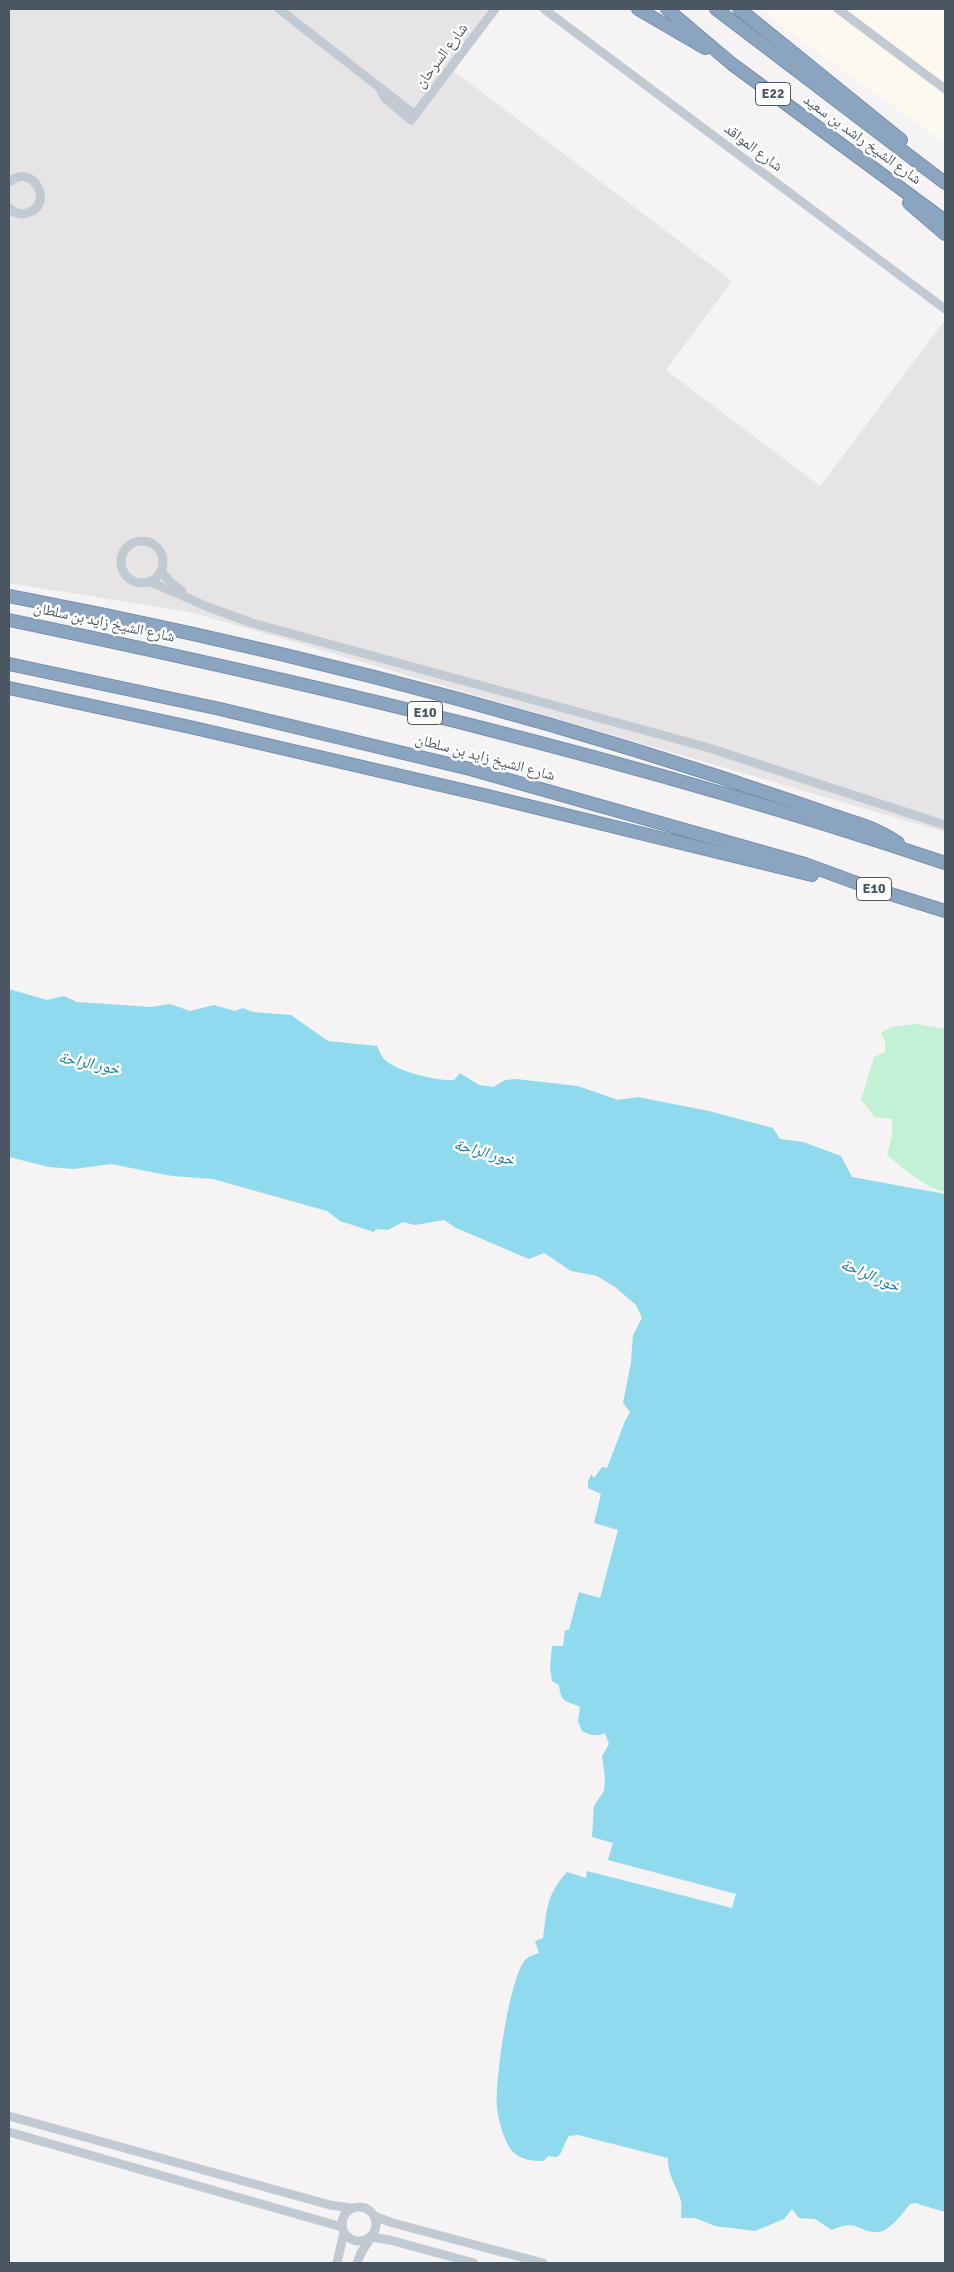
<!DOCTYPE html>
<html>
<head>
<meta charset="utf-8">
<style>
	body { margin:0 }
	#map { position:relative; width:954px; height:2272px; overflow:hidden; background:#f5f3f3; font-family:Signika,sans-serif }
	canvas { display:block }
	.frame { position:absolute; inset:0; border:10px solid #4a5661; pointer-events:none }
</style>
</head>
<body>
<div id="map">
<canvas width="954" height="2272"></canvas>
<div class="frame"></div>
</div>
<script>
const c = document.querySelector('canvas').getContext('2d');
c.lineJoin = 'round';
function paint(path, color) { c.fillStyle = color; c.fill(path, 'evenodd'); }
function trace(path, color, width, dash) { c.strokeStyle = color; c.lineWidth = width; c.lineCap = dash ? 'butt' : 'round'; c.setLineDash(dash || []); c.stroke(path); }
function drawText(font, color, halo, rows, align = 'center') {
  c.font = font + ' Signika,"Noto Naskh Arabic",sans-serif'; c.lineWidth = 5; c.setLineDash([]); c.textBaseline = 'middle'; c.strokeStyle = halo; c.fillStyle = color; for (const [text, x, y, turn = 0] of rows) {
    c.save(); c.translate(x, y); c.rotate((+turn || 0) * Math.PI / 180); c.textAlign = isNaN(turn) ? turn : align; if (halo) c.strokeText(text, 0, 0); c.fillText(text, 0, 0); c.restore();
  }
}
paint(new Path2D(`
	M 761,9 L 945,9 L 945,143 L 789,32 Z`), '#fdf9ef');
paint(new Path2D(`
	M 9,9 L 488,9 L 451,69 L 732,281 L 666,370 L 820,486 L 945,320 L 945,832 L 194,613 L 9,583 Z`), '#e6e4e5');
paint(new Path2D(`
	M 916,1024 L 945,1029 L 945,1192 C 924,1187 904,1169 887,1155 L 892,1136 L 892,1119 L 875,1117 L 861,1100 L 874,1057 L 885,1052 L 885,1041 L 881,1033 L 892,1027 Z`), '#c3f1d5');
paint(new Path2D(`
	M 9,989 L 47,1000 L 64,996 L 77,1002 L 151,1007 L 170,1004 L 190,1011 L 214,1005 L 235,1011 L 243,1008 L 253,1012 L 291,1015 L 328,1041 L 377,1046 C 379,1050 381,1056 385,1060 C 398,1072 437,1081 454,1080 L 460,1073 L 479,1085 L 493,1087 L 505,1080 L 516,1079 L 578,1086 L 618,1100 L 638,1097 L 709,1111 L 773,1128 L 780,1139 L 803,1142 L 841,1156 L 852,1177 L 945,1194 L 945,2212 L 915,2203 L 910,2204 C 903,2213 889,2232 878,2232 C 858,2233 858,2218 832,2230 L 815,2219 L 799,2218 L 792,2209 L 784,2219 L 755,2231 L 715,2226 L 695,2218 L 681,2218 C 681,2212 682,2206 681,2201 C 677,2186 667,2175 668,2158 L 578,2135 L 569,2136 C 563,2143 564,2152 557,2157 L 548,2156 L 544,2161 C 533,2161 520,2160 512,2151 C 504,2141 498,2119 497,2107 C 495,2081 509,1979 525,1960 C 529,1956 533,1955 539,1953 L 535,1941 L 543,1938 C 547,1910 546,1895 567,1872 L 586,1878 L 587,1871 L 732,1908 L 736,1894 L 608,1860 L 613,1843 L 592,1837 L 594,1806 L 604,1791 L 605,1777 L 602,1756 L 609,1744 L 605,1733 C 596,1737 590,1735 582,1731 L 578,1721 L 580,1707 C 566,1700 561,1704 559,1685 L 552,1681 L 550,1667 L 552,1646 L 563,1646 L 565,1630 L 569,1630 L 579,1592 L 600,1598 L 618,1530 L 594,1523 L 601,1494 L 588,1488 L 588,1482 L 591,1474 L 594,1478 L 602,1467 L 607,1468 L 625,1421 L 630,1412 L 623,1403 L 631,1362 L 633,1335 L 642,1318 L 636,1305 L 615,1287 L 597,1276 L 571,1271 L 544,1253 L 529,1259 L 456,1228 L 444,1220 L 415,1225 L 403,1222 L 388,1230 L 376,1229 L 374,1232 L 340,1221 L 327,1211 L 213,1179 L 172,1176 L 111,1164 L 74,1169 L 49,1167 L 9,1157 Z`), '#90daee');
const highway = new Path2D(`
	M 638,9 L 705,48
	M 667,9 L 732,64 L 945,221
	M 716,9 L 945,183
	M 739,9 L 901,140
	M 909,203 L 945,234
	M 9,596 C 250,642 487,701 720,777 C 758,790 796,802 835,816 C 857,823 879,829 898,843
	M 9,620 C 325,686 639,760 945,863
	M 9,664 L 220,709 L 470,769 L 805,864 L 865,886 L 945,911
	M 9,688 L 190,727 L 488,796 L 812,875`);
trace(highway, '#7690ad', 14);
trace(new Path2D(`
	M 279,9 L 415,115
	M 544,9 L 945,309
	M 838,9 L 945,89
	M 380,89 L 385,98 L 411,120 L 495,9
	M 9,182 C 34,161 55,206 27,213 C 20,215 14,213 9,208
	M121 562a21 21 0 1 1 42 0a21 21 0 1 1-42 0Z
	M 161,571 L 171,583 L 182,591
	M 151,582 L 208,607 L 252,623 L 706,747 L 945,825
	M 9,2116 L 330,2205 L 352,2208
	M 9,2132 L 342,2227
	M342 2224a17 17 0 1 1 34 0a17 17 0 1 1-34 0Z
	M 374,2216 L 393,2223 L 543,2263
	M 337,2263 L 344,2232
	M 357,2263 L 361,2253 L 371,2237 L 390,2240 L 474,2263`), '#c1cad2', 9);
trace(highway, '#8ba5c1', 12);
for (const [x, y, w] of [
	[773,94,35],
	[425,713,35],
	[874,889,35]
]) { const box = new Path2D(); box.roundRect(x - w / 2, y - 11.5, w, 23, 4); c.fillStyle = '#fff'; c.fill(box); trace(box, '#4a5661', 1); }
drawText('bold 14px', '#4a5661', null, [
	["E22",773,94],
	["E10",425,713],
	["E10",874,889]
]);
drawText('15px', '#4a5661', '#fff', [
	["شارع السرحان",442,56,-53],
	["شارع الشيخ راشد بن سعيد",862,140,36],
	["شارع المواقد",753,148,37],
	["شارع الشيخ زايد بن سلطان",104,623,12],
	["شارع الشيخ زايد بن سلطان",485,758,15]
]);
drawText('italic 16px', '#0c7c9b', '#fff', [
	["خور الراحة",89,1064,12],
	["خور الراحة",484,1153,16],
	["خور الراحة",870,1276,23]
]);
</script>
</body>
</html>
